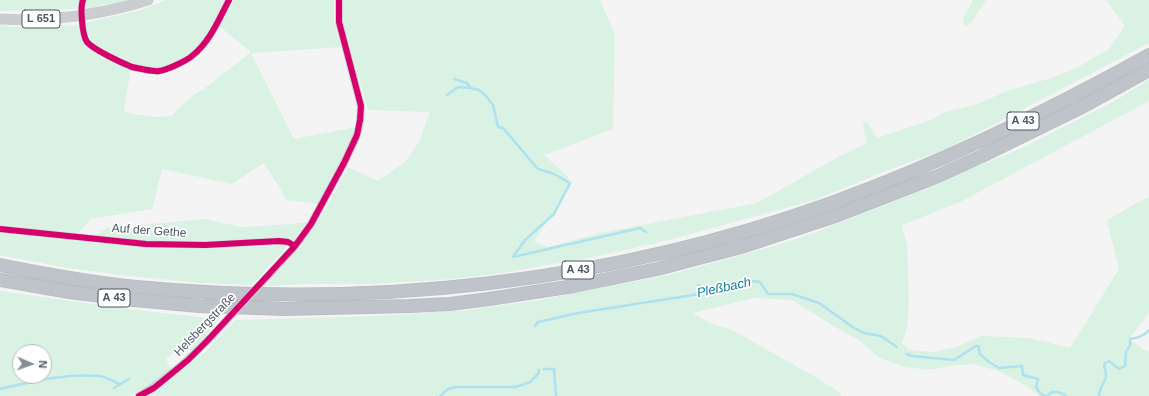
<!DOCTYPE html>
<html>
<head>
<meta charset="utf-8">
<style>
	body { margin:0 }
	#map { position:relative; width:1149px; height:396px; overflow:hidden; background:#f4f4f4; font-family:Helvetica,sans-serif }
	canvas { display:block }
	.north { position:absolute; left:12px; top:344px; width:40px; height:40px; box-sizing:border-box; background:#fff; border:1px solid #b7bbc0; border-radius:50%; rotate:92deg; font-size:11px; font-weight:700; line-height:16px; text-align:center; color:#4a5661 }
	.north::after { content:''; display:block; margin:auto; width:14px; height:18px; background:#868d94; clip-path:polygon(50% 0,100% 100%,50% 72%,0 100%) }
</style>
</head>
<body>
<div id="map">
<canvas width="1149" height="396"></canvas>
<div class="north">N</div>
</div>
<script>
const c = document.querySelector('canvas').getContext('2d');
c.lineJoin = 'round';
function paint(path, color) { c.fillStyle = color; c.fill(path, 'evenodd'); }
function trace(path, color, width, dash) { c.strokeStyle = color; c.lineWidth = width; c.lineCap = dash ? 'butt' : 'round'; c.setLineDash(dash || []); c.stroke(path); }
function drawText(font, color, halo, rows, align = 'center') {
  c.font = font + ' Helvetica,sans-serif'; c.lineWidth = 3.5; c.setLineDash([]); c.textBaseline = 'middle'; c.strokeStyle = halo; c.fillStyle = color; for (const [text, x, y, turn = 0] of rows) {
    c.save(); c.translate(x, y); c.rotate((+turn || 0) * Math.PI / 180); c.textAlign = isNaN(turn) ? turn : align; if (halo) c.strokeText(text, 0, 0); c.fillText(text, 0, 0); c.restore();
  }
}
paint(new Path2D(`
	M 0,0 L 80,0 L 79,9 L 0,11 Z
	M 86,0 L 128,0 L 86,9 L 85,2 Z
	M 166,0 L 227,0 L 208,36 L 192,53 L 158,70 L 133,64 L 113,55 L 99,47 L 85,36 L 84,23 L 141,10 Z
	M 230,0 L 334,0 L 334,22 L 341,47 L 251,53 L 294,139 L 356,127 L 348,147 L 319,204 L 287,200 L 264,163 L 232,184 L 162,169 L 152,209 L 91,219 L 77,235 L 0,227 L 0,25 L 15,27 L 81,25 L 81,37 L 94,50 L 131,68 L 124,111 L 133,114 L 158,117 L 171,116 L 192,96 L 204,89 L 251,52 L 218,25 Z
	M 343,0 L 600,0 L 615,34 L 613,129 L 544,155 L 567,176 L 571,186 L 534,241 L 548,247 L 600,233 L 757,203 L 838,157 L 867,143 L 863,125 L 866,121 L 877,138 L 931,120 L 948,111 L 975,105 L 1010,90 L 1051,78 L 1075,69 L 1109,49 L 1125,26 L 1106,0 L 1149,0 L 1149,43 L 995,124 L 941,151 L 888,170 L 814,200 L 673,239 L 598,256 L 503,273 L 453,279 L 375,284 L 307,284 L 266,286 L 298,250 L 327,207 L 348,167 L 378,181 L 405,162 L 419,142 L 430,112 L 368,110 L 343,22 Z
	M 973,0 L 986,0 L 971,23 L 966,26 L 963,23 L 963,19 Z
	M 1149,80 L 1149,101 L 962,201 L 902,225 L 907,246 L 909,299 L 907,328 L 902,343 L 909,350 L 932,352 L 957,347 L 981,336 L 1029,338 L 1070,348 L 1119,269 L 1107,220 L 1149,196 L 1149,313 L 1129,339 L 1143,349 L 1149,352 L 1149,396 L 1040,396 L 1028,387 L 999,371 L 972,364 L 952,366 L 926,370 L 902,366 L 879,358 L 859,340 L 835,327 L 792,300 L 754,298 L 693,313 L 712,324 L 730,329 L 812,375 L 839,392 L 842,396 L 145,396 L 156,390 L 205,352 L 235,320 L 378,316 L 468,310 L 540,300 L 676,273 L 778,245 L 819,231 L 849,219 L 1022,148 L 1111,103 Z
	M 204,219 L 241,227 L 291,224 L 307,222 L 295,238 L 252,285 L 199,283 L 130,276 L 68,268 L 0,255 L 0,231 L 89,240 L 107,228 Z
	M 0,291 L 135,310 L 219,319 L 201,343 L 193,351 L 181,346 L 166,359 L 171,370 L 151,385 L 129,396 L 0,396 ZM 20,352 L 44,352 L 44,376 L 20,376 Z`), '#d9f2e3');
trace(new Path2D(`
	M 454,79 C 459,80 462,82 467,83 L 470,88
	M 447,95 L 458,87 L 470,88 L 479,90 L 485,95 L 493,105 L 498,127 L 503,128 L 538,169 L 554,174 L 570,183 L 554,214 L 525,240 L 513,257 L 640,228 L 646,232
	M 698,285 L 706,293
	M 535,326 L 538,322 L 578,313 L 706,293 L 727,289 L 754,281 L 760,282 L 768,294 L 792,294 L 819,303 L 854,328 L 864,333 L 881,336 L 897,347
	M 907,354 L 912,356 L 954,360 L 976,346 L 979,347 L 980,354 L 989,362 L 999,368 L 1022,366 L 1023,375 L 1038,379 L 1036,387 L 1040,393 L 1045,396
	M 544,369 L 554,369 L 556,396
	M 114,388 L 129,379
	M 0,389 C 32,382 66,373 99,376 C 106,377 113,381 120,384
	M 440,396 L 448,389 L 457,387 L 516,387 L 530,382 L 538,374 L 539,370
	M 1047,396 L 1052,392 L 1059,392 L 1066,396
	M 1099,396 C 1100,382 1110,382 1104,366 L 1105,363 L 1109,361 L 1119,369 L 1125,366 L 1126,352 L 1130,345 L 1130,339 C 1137,338 1145,336 1149,330`), '#aee2f0', 2.5);
const motorway = new Path2D(`
	M 0,265 C 45,274 90,282 136,287 C 372,309 611,283 834,202 C 943,162 1048,111 1149,55
	M 0,280 L 69,292 L 135,300 L 199,306 L 285,309 L 409,306 L 450,304 L 489,299 L 574,286 L 657,269 L 741,247 L 838,215 L 938,176 L 982,156 L 1080,108 L 1149,70`);
trace(motorway, '#b9bec3', 14);
trace(new Path2D(`
	M 83,0 C 80,7 82,35 87,42 C 94,50 122,63 132,67 C 136,68 155,72 159,71 C 167,70 186,61 192,56 C 210,42 219,19 229,0
	M 0,229 L 146,244 L 205,245 L 279,241 L 288,242 L 295,246`), '#ced0d2', 7);
trace(new Path2D(`
	M 281,262 L 295,246 L 311,224 L 344,163 L 357,135 L 359,128 L 360,120 L 361,106 L 339,22 L 339,0
	M 139,396 C 166,380 190,359 212,336`), '#ced0d2', 8);
trace(new Path2D(`
	M 0,19 C 50,22 100,15 148,0`), '#caced1', 11);
trace(motorway, '#bec4c9', 12);
trace(new Path2D(`
	M 212,336 L 281,262`), '#ced0d2', 8);
trace(new Path2D(`
	M 83,0 C 80,7 82,35 87,42 C 94,50 122,63 132,67 C 136,68 155,72 159,71 C 167,70 186,61 192,56 C 210,42 219,19 229,0
	M 0,229 L 146,244 L 205,245 L 279,241 L 288,242 L 295,246
	M 139,396 L 154,388 L 188,360 L 207,341 L 295,246 L 311,224 L 344,163 L 357,135 L 360,120 L 361,106 L 339,22 L 339,0`), '#d6006c', 6);
for (const [x, y, w] of [
	[41,19,38],
	[1023,121,32],
	[578,270,32],
	[114,298,32]
]) { const box = new Path2D(); box.roundRect(x - w / 2, y - 9, w, 18, 3); c.fillStyle = '#fff'; c.fill(box); trace(box, '#4a5661', 1); }
drawText('bold 11px', '#4a5661', null, [
	["L 651",41,19],
	["A 43",1023,121],
	["A 43",578,270],
	["A 43",114,298]
]);
drawText('12px', '#4a5661', '#fff', [
	["Auf der Gethe",149,231,4],
	["Helsbergstraße",205,325,-46]
]);
drawText('italic 13px', '#0c7c9b', '#fff', [
	["Pleßbach",724,288,-12]
]);
</script>
</body>
</html>
